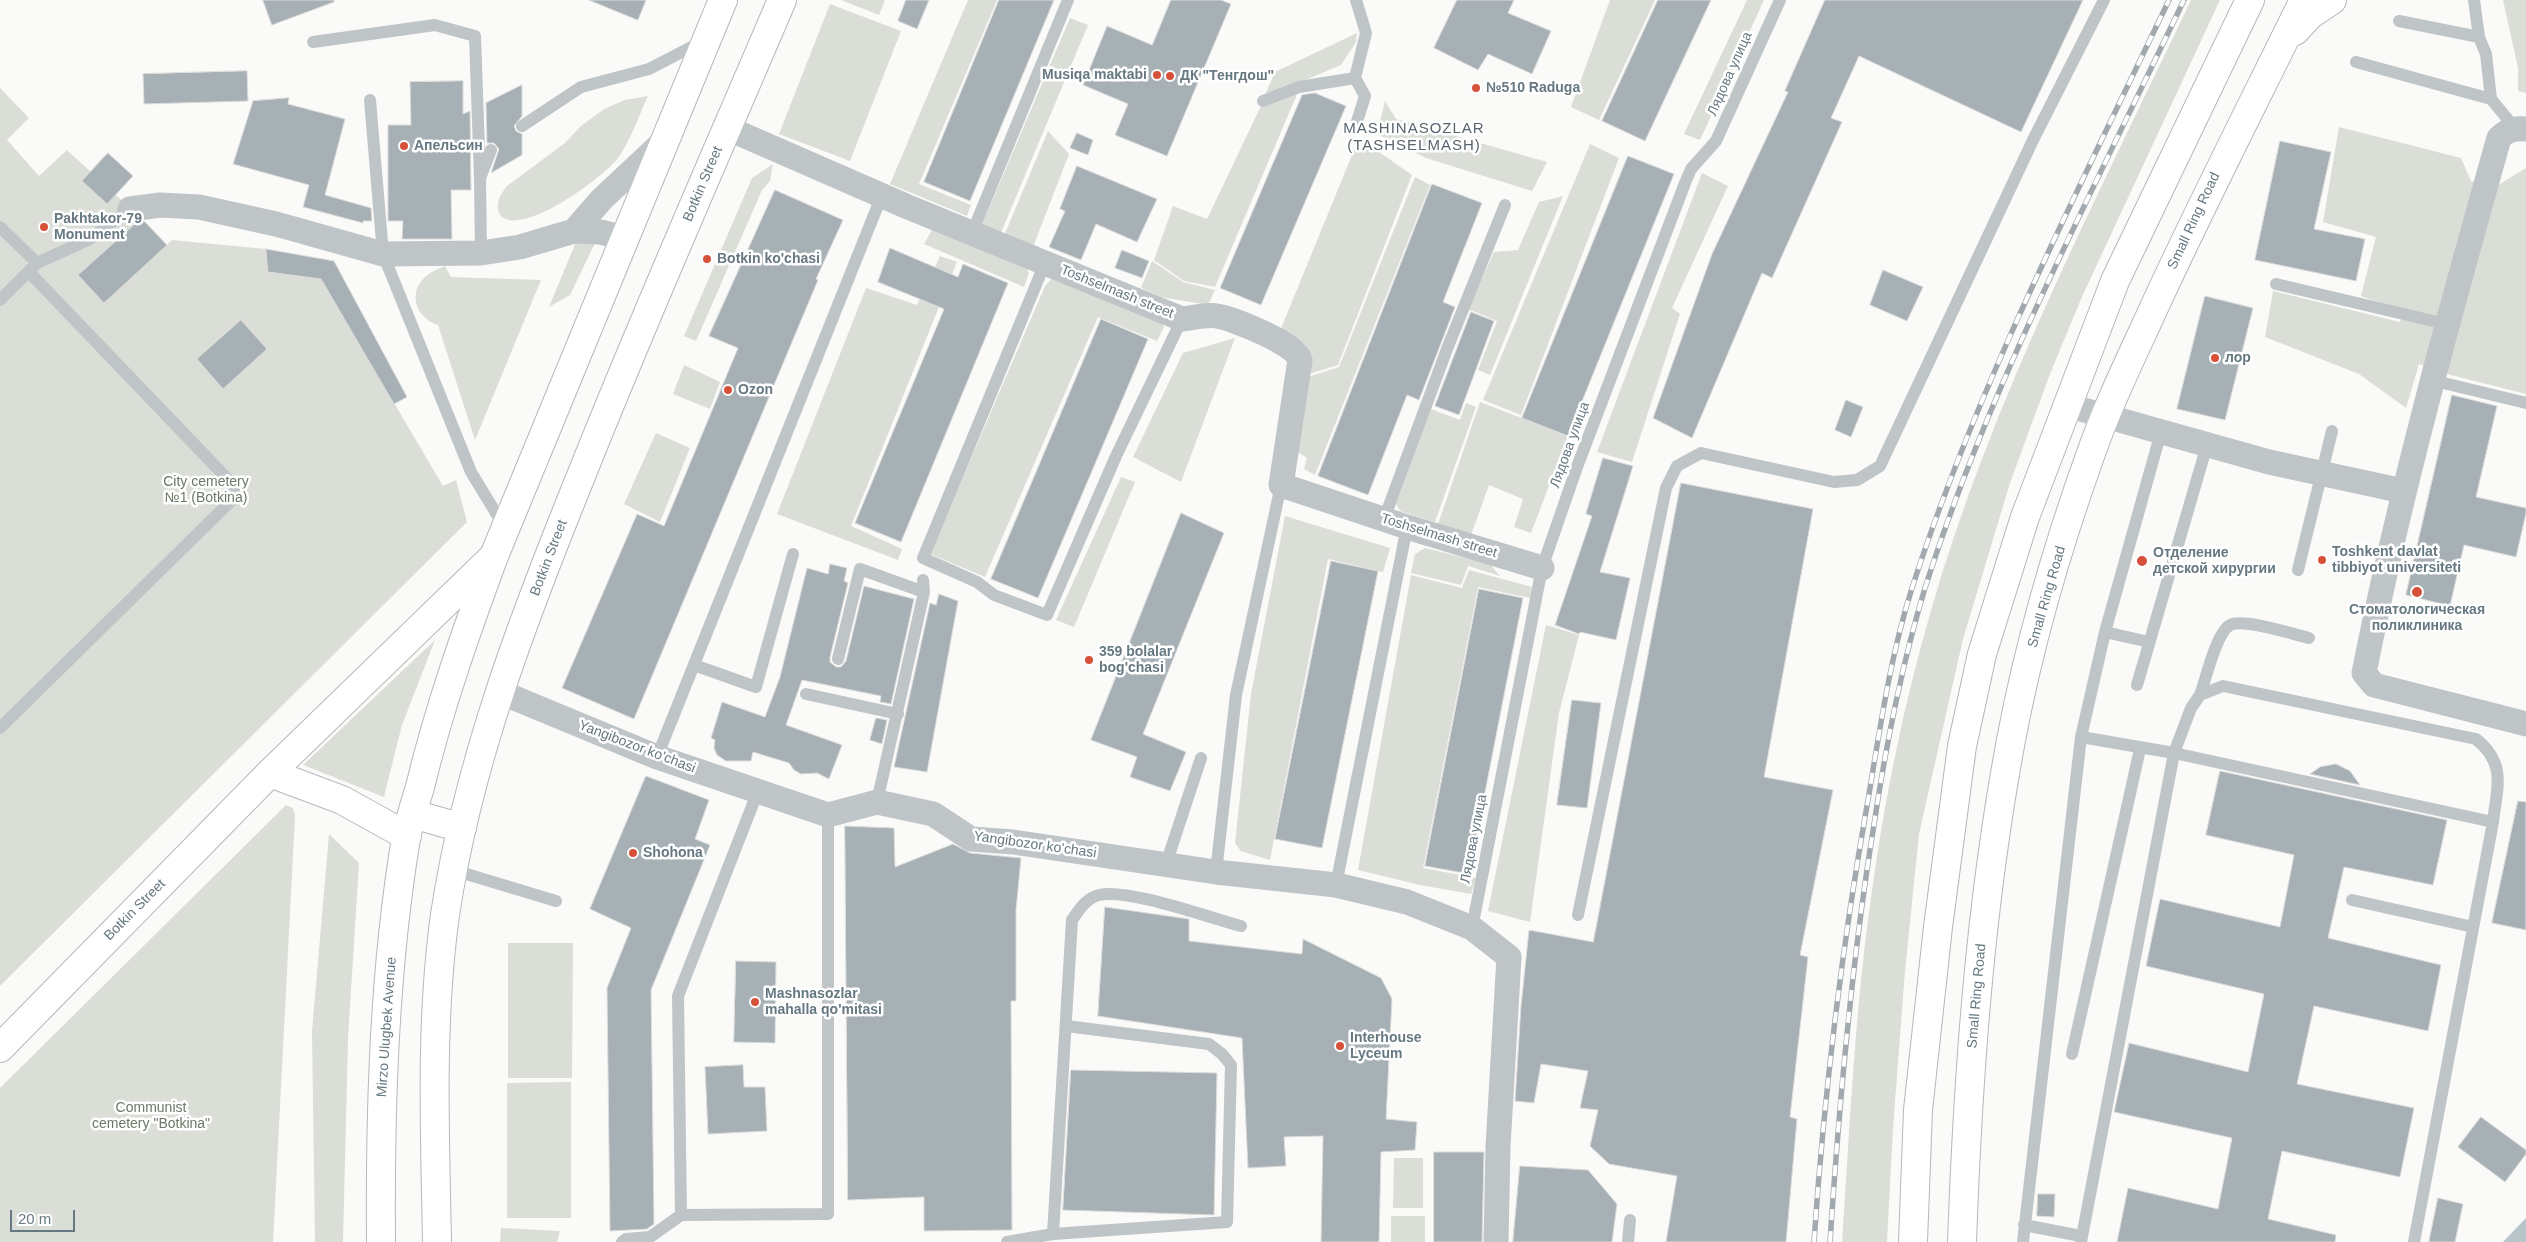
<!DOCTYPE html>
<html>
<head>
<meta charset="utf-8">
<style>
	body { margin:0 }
	#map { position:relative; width:2526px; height:1242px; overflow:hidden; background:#fafaf8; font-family:Helvetica,sans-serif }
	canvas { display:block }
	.scale { position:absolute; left:10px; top:1210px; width:65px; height:22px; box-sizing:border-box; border:2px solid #667881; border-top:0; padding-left:6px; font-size:15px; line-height:18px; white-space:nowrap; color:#667881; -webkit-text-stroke:4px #fff; paint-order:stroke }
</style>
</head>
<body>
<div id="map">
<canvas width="2526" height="1242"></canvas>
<div class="scale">20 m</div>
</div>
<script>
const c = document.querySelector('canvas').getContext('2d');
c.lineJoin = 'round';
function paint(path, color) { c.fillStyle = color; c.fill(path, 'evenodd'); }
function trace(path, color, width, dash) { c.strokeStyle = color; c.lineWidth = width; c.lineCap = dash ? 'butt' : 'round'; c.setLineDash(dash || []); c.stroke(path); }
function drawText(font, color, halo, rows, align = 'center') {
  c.font = font + ' Helvetica,sans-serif'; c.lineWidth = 5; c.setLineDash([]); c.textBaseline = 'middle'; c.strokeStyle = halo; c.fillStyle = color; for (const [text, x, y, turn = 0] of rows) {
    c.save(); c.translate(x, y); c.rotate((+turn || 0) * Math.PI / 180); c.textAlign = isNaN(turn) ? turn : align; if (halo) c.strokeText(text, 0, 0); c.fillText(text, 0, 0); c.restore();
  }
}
paint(new Path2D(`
	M 841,0 L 885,0 L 879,15 Z
	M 968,0 L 997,0 L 919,184 L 971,205 L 967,216 L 890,184 Z
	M 1610,0 L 1655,0 L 1599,120 L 1571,107 Z
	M 1747,0 L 1764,0 L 1700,140 L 1684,134 Z
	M 2191,0 L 2220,0 L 2081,299 L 2050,374 L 2010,483 L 1963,639 L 1919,834 L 1905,971 L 1893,1128 L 1887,1242 L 1842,1242 C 1850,1125 1855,1006 1872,890 C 1885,797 1904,704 1930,614 C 1991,400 2096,200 2191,0 Z
	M 2503,0 L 2526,0 L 2526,93 L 2518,91 L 2518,68 Z
	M 830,4 L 901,31 L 850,161 L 779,134 Z
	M 1070,18 L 1088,25 L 1000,235 L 981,227 Z
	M 1357,33 L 1356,42 L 1341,65 L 1264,97 L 1275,72 Z
	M 0,88 L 29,118 L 7,140 L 39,176 L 67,150 L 141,218 L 167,245 L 172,240 L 266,249 L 268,272 L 321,279 L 443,486 L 456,480 L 467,522 L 0,986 Z
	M 1298,92 L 1215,287 L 1184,281 L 1154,260 L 1173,206 L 1207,219 L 1260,108 Z
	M 648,96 C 640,113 629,144 618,158 C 604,177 523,237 501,216 C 494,205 500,195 507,186 L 565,143 L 581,126 L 604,109 L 625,100 Z
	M 1385,101 L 1396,119 L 1547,162 L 1532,191 L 1426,158 L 1377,134 Z
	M 2339,127 L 2461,158 L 2471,181 L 2495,187 L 2526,168 L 2526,394 L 2451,375 L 2419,364 L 2406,408 L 2359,374 L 2265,337 L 2273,291 L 2400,322 L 2403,311 L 2361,296 L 2376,237 L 2323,222 Z
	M 1048,131 L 1069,154 L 1033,247 L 1004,236 Z
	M 1359,138 L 1412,175 L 1338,365 L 1306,375 C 1314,342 1307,345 1280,331 Z
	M 1590,144 L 1619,158 L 1521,415 L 1483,400 Z
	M 773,164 L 770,181 L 762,190 L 696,341 L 684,336 L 752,178 Z
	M 1702,173 L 1728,186 L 1672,308 L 1680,314 L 1632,462 L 1597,452 Z
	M 1415,177 L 1430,185 L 1315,475 L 1304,469 L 1307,458 L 1294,450 L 1305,378 L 1339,367 Z
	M 1563,196 L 1490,375 L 1478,370 L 1497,321 L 1468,309 L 1494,252 L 1518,250 L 1539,202 Z
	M 932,230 L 1025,266 L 1029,273 L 1024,287 L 924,244 Z
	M 596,241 L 570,295 L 549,307 L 576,242 Z
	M 940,256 L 957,262 L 851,526 L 902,549 L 898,560 L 777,514 L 866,288 L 917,305 Z
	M 1152,261 L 1183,282 L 1215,290 L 1208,305 L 1161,297 L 1141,288 Z
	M 445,266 L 451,277 L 541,280 L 475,440 L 438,325 C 418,319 407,295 424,278 C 430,272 438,269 445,266 Z
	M 1053,277 L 1161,321 L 1164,327 L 1157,341 L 1098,317 L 985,577 L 930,554 L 1045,286 Z
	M 1235,338 L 1181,482 L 1133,457 L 1183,353 Z
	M 684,365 L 720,382 L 710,409 L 673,394 Z
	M 1480,402 L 1568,436 L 1531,533 L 1514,527 L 1523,499 L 1489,485 L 1471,535 L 1438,524 Z
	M 1466,403 L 1476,407 L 1435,522 L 1400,511 L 1396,504 L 1431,409 L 1460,420 Z
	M 656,433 L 690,448 L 660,522 L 624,504 Z
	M 1121,477 L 1135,482 L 1074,627 L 1056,620 Z
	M 1285,516 L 1390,548 L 1383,572 L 1328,559 L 1270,860 L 1241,851 L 1235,843 L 1251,694 Z
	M 1425,548 L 1490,564 L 1500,576 L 1468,566 L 1461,585 L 1411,573 L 1415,554 Z
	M 1469,570 L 1532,587 L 1530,598 L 1478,587 L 1423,868 L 1476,878 L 1471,894 L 1420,885 L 1358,870 L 1411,575 L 1462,588 Z
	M 1546,625 L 1579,635 L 1559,713 L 1530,922 L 1488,911 Z
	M 435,640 L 402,725 L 384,797 L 303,765 Z
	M 286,805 L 293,808 L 295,816 L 273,1242 L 0,1242 L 0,1088 Z
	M 329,834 L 359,863 L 348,1038 L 343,1242 L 315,1242 L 312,1031 Z
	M 508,943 L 573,943 L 572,1078 L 508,1078 Z
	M 571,1082 L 571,1218 L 507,1218 L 507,1083 Z
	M 1394,1158 L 1423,1158 L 1423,1208 L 1393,1208 Z
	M 1391,1216 L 1425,1216 L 1425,1242 L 1391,1242 Z
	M 501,1228 L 560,1231 L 557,1242 L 500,1242 Z`), '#daded7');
paint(new Path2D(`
	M 2526,1218 L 2526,1242 L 2503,1242 Z`), '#b8c5c8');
const building = new Path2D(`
	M 263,0 L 334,0 L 334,2 L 272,25 Z
	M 589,0 L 646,0 L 638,20 Z
	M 906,0 L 929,0 L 917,29 L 898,21 Z
	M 999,0 L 1054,0 L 970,201 L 924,182 Z
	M 1171,0 L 1221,0 L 1231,4 L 1167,156 L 1115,135 L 1128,104 L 1083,85 L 1107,26 L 1152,45 Z
	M 1457,0 L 1514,0 L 1508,13 L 1551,31 L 1532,74 L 1488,54 L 1478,70 L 1434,48 Z
	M 1658,0 L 1711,0 L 1645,141 L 1602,121 Z
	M 1825,0 L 2083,0 L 2021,132 L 1859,56 L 1831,118 L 1842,122 L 1772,278 L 1762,273 L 1692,438 L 1653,418 L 1712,254 L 1788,92 L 1785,91 Z
	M 247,71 L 248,101 L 144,104 L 143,74 Z
	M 463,81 L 463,114 L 470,111 L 471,190 L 451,190 L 452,239 L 402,239 L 403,221 L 388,221 L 388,125 L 411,125 L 410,82 Z
	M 522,85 L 522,116 L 514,126 L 516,131 L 522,134 L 522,155 L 491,173 L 499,149 L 494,143 L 487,143 L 486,103 Z
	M 1315,93 L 1346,106 L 1261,305 L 1220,288 L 1302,95 Z
	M 289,98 L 288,104 L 345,119 L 325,195 L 371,208 L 372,221 L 363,221 L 363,223 L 303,207 L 309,185 L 233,164 L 253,101 Z
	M 1077,133 L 1093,140 L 1088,155 L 1070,148 Z
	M 2280,141 L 2331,152 L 2314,229 L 2365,239 L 2356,281 L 2255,260 Z
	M 108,153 L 133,176 L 107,204 L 82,181 Z
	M 1628,156 L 1674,174 L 1568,436 L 1522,418 Z
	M 1077,166 L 1157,199 L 1137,242 L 1096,224 L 1081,260 L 1049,247 L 1065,211 L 1060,209 Z
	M 1432,184 L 1482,203 L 1443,302 L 1455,307 L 1419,400 L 1407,395 L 1368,495 L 1318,476 Z
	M 775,190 L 843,220 L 816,279 L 818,280 L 634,719 L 562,688 L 637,514 L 664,526 L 738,348 L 709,336 Z
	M 145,222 L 167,245 L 104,303 L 78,275 L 136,223 Z
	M 890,248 L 958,277 L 963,264 L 1008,283 L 901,542 L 855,523 L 944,309 L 878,282 Z
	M 266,249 L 334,261 L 407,397 L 394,404 L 321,279 L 268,272 Z
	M 1122,250 L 1149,261 L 1142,278 L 1115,268 Z
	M 1883,270 L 1923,287 L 1907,321 L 1870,305 Z
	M 2205,296 L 2253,308 L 2225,420 L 2177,409 Z
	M 1471,312 L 1494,321 L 1459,415 L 1435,406 Z
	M 1101,319 L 1148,339 L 1038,598 L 991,579 Z
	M 241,320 L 267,349 L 223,389 L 197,359 Z
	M 2452,395 L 2497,406 L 2476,497 L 2526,508 L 2526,513 L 2516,557 L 2464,545 L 2450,606 L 2406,595 Z
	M 1846,400 L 1863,407 L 1851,437 L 1835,430 Z
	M 1603,458 L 1633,466 L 1600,572 L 1630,578 L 1616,640 L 1580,632 L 1579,634 L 1555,625 L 1592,516 L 1586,514 Z
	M 1681,483 L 1813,509 L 1764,777 L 1833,790 L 1800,955 L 1808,957 L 1790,1117 L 1797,1119 L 1786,1242 L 1666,1242 L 1677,1176 L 1609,1164 L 1590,1146 L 1598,1110 L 1580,1108 L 1588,1071 L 1541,1064 L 1534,1103 L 1515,1101 L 1521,1006 L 1529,930 L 1593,942 Z
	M 1181,513 L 1224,533 L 1143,734 L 1186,752 L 1170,791 L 1130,777 L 1137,757 L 1091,740 Z
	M 1331,561 L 1378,571 L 1322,848 L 1275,839 Z
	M 830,564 L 847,568 L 844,581 L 848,583 L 830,657 L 830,662 L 836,667 L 841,667 L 846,661 L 864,586 L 914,599 L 891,704 L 880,702 L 881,696 L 802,680 L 786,725 L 842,745 L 829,779 L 817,773 L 801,774 L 794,770 L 789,763 L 753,752 L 751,761 L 726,761 L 717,755 L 714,748 L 715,740 L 711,738 L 722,702 L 765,717 L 780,677 L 807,568 L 828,574 Z
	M 1479,589 L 1523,598 L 1469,874 L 1425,866 Z
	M 939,594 L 958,601 L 927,772 L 894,767 L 930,603 L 936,605 Z
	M 1572,700 L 1601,703 L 1587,808 L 1557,805 Z
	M 876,718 L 887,720 L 882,744 L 870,740 Z
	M 2336,764 L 2350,771 L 2360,785 L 2310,774 L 2320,767 Z
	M 2220,771 L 2447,820 L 2433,885 L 2344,867 L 2328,938 L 2441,965 L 2428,1031 L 2314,1006 L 2297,1084 L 2414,1108 L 2400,1177 L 2282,1151 L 2268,1219 L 2336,1235 L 2335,1242 L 2117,1242 L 2128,1188 L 2218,1209 L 2232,1138 L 2114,1112 L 2129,1043 L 2248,1072 L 2264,994 L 2146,966 L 2160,899 L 2280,927 L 2294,855 L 2206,835 Z
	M 646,776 L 709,800 L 695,839 L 710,845 L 651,990 L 654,1224 L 647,1229 L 610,1231 L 607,988 L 631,928 L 590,909 Z
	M 2518,801 L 2526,802 L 2526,930 L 2492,923 Z
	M 845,826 L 894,828 L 895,867 L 953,844 L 970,853 L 1021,858 L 1016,910 L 1016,1001 L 1011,1001 L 1012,1230 L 924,1231 L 924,1197 L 848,1200 Z
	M 1105,907 L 1189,919 L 1189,941 L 1302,954 L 1303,939 L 1381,978 L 1392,999 L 1386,1119 L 1417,1122 L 1415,1150 L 1381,1152 L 1379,1242 L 1321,1242 L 1323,1136 L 1284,1137 L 1286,1166 L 1248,1168 L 1242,1038 L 1098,1016 Z
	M 736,961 L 776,962 L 775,1043 L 734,1042 Z
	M 743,1065 L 744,1087 L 765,1087 L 767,1131 L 708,1134 L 705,1067 Z
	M 1071,1070 L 1217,1073 L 1214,1215 L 1063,1210 Z
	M 2481,1117 L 2526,1150 L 2526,1154 L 2505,1182 L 2458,1147 Z
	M 1434,1152 L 1484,1152 L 1482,1242 L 1434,1242 Z
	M 1520,1166 L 1588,1170 L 1617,1204 L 1612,1242 L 1513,1242 Z
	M 2038,1194 L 2055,1194 L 2054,1217 L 2037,1216 Z
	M 2438,1198 L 2463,1204 L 2455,1242 L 2429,1242 Z`);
paint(building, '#a6b0b5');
trace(building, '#dcdcda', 1);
const secondary = new Path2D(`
	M 270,773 L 342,800 L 407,836
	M 0,1048 L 270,773 L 494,556`);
const primary = new Path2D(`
	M 413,814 L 462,828
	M 381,1242 C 380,1107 384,971 406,838 C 409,821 415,804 420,787 C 439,708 466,632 494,556 L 723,0
	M 437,1242 C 435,1133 430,1023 445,915 C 468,761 525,614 583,471 C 646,313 715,157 782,0`);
const highway = new Path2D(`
	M 2295,31 L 2311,14 L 2332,0
	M 1913,1242 L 1918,1110 L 1938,927 L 1962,746 L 1982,654 L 2025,517 L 2115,281 L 2250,0
	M 1962,1242 C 1968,1074 1980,906 2011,740 C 2029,645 2057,548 2090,456 C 2107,407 2130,360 2152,312 C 2200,207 2253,104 2304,0`);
trace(secondary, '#b4babe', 30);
trace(primary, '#b3b9bc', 30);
trace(highway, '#b3b8bb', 30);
trace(new Path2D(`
	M 2474,0 L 2479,37 L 2486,54 L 2491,99 L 2515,128
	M 2399,21 L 2479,37
	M 313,42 L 435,25 L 475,36 L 480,178
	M 2356,62 L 2491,99
	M 370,100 L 383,254 L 471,472 L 505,528
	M 1263,101 L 1299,87 L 1355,78
	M 522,126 L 581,87 L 649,69 L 703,41
	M 1355,128 L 1365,96 L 1355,78 L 1366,33 L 1356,0
	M 0,227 L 37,263
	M 972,233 L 1068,0
	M 481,253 L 480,178 L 491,150
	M 1045,263 L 923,558 L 977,582 L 994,595 L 1047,615 L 1116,456 L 1182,319
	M 2276,284 L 2446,324
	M 0,300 L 37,263 L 90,239 L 130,209
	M 2431,380 L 2526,403
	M 1384,519 L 1447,349 L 1505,205
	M 2298,570 L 2332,431
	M 2105,632 L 2149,642
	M 838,659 L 860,569 L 924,592
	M 694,665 L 756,687 L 793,554
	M 2137,685 L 2207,445
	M 806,694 L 898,714
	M 2200,695 C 2206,679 2216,633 2230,625 C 2244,618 2292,634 2309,638
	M 0,728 L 240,492 L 29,272
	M 2081,737 L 2174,753 L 2493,822
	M 657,757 L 882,195
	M 877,802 L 924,592 L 923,580
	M 1166,864 L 1201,758
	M 453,870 L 556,901
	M 1216,872 L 1236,695 L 1281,485
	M 1336,885 L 1407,527
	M 2352,900 L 2473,927
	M 1578,915 L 1666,488 L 1677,466 L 1701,453 L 1834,482 L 1857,480 L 1880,466 L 2033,140 L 2104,0
	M 1472,928 L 1542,568 L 1577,467 L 1685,183 L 1691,169 L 1716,141 L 1780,0
	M 2072,1054 L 2140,749
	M 681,1215 L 678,996 L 758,791
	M 2024,1225 L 2081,1236
	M 1053,1234 L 1072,920 C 1079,910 1086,898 1099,895 C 1128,888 1210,918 1241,926
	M 622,1242 L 626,1239 L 650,1237 L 681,1215 L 828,1214 L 828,815
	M 1007,1242 L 1053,1234 L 1227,1222 L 1231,1065 L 1222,1054 L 1209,1044 L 1066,1026
	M 1628,1242 L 1630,1220
	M 2023,1242 L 2081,737 L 2105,632 L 2161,432
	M 2081,1242 L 2174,753 L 2191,708 L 2200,695 L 2223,686 L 2476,739 C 2507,764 2497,787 2493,822 L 2414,1242`), '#bfc4c7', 12);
trace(new Path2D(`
	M 727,128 L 908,207 L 1182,319 C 1192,318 1207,314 1217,316 C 1234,319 1297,344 1300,360 L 1281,485 L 1407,527 L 1542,568
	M 2526,129 C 2514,128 2507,130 2499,138 C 2449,316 2400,492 2364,673 L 2374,685 L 2526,724
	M 130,209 L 160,205 L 199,207 L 276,224 L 383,254 L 481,253 L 520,247 L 574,231 L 600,232 L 625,238
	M 574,231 L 602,199 L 666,139
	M 2066,405 L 2269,462 L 2403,491
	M 500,692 L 657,757 L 828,815 L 877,802 L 933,814 L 971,839 L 1013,842 L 1216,872 L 1336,885 L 1407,902 L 1472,928 L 1509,957 L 1498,1147 L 1496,1242`), '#bfc4c7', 25);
trace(secondary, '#fff', 28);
trace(primary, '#fff', 28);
trace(highway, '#fff', 28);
const rail = new Path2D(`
	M 1814,1242 C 1824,1094 1842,946 1868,800 C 1880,729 1890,657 1912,588 C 1978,384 2077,193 2169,0
	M 1830,1242 C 1839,1105 1851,967 1873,831 C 1885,750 1901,667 1925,588 C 1990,384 2092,193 2184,0`);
trace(rail, '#a1a9ae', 5.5);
trace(rail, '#fff', 4, [11]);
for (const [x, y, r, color] of [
	[1157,75,5,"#d7503a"],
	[1170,76,5,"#d7503a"],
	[1476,88,5,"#d7503a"],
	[404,146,5,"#d7503a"],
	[44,227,5,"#d7503a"],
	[707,259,5,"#d7503a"],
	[2215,358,5,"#d7503a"],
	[728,390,5,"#d7503a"],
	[2322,560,5,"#d7503a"],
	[2142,561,6,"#d7503a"],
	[2417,592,6,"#d7503a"],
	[1089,660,5,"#d7503a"],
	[633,853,5,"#d7503a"],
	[755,1002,5,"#d7503a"],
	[1340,1046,5,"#d7503a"]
]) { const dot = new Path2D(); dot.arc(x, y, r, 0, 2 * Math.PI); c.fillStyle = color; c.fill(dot); trace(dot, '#fff', 2); }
drawText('14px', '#667881', '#fff', [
	["Лядова улица",1730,74,-66],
	["Botkin Street",703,184,-67],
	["Small Ring Road",2194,221,-65],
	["Toshselmash street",1117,292,22],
	["Лядова улица",1570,445,-70],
	["Toshselmash street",1439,536,17],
	["Botkin Street",549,558,-69],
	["Small Ring Road",2047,597,-74],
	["Yangibozor ko'chasi",637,747,21],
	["Лядова улица",1474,839,-79],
	["Yangibozor ko'chasi",1035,845,8],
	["Botkin Street",135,910,-45],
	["Small Ring Road",1977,996,-85],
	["Mirzo Ulugbek Avenue",387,1027,-86]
]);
drawText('bold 14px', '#667881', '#fff', [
	["Musiqa maktabi",1147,75,"right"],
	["ДК \"Тенгдош\"",1180,76],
	["№510 Raduga",1486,88],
	["Апельсин",414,146],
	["Pakhtakor-79",54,219],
	["Monument",54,235],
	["Botkin ko'chasi",717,259],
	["лор",2225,358],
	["Ozon",738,390],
	["Toshkent davlat",2332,552],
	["tibbiyot universiteti",2332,568],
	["Отделение",2153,553],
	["детской хирургии",2153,569],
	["Стоматологическая",2417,610,"center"],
	["поликлиника",2417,626,"center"],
	["359 bolalar",1099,652],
	["bog'chasi",1099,668],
	["Shohona",643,853],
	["Mashnasozlar",765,994],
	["mahalla qo'mitasi",765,1010],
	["Interhouse",1350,1038],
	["Lyceum",1350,1054]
], 'left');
drawText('14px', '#6b7966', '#fff', [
	["City cemetery",206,482],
	["№1 (Botkina)",206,498],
	["Communist",151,1108],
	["cemetery \"Botkina\"",151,1124]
]);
c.letterSpacing = '1px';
drawText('15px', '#58656c', '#fff', [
	["MASHINASOZLAR",1414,129],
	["(TASHSELMASH)",1414,146]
]);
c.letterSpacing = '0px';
</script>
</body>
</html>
